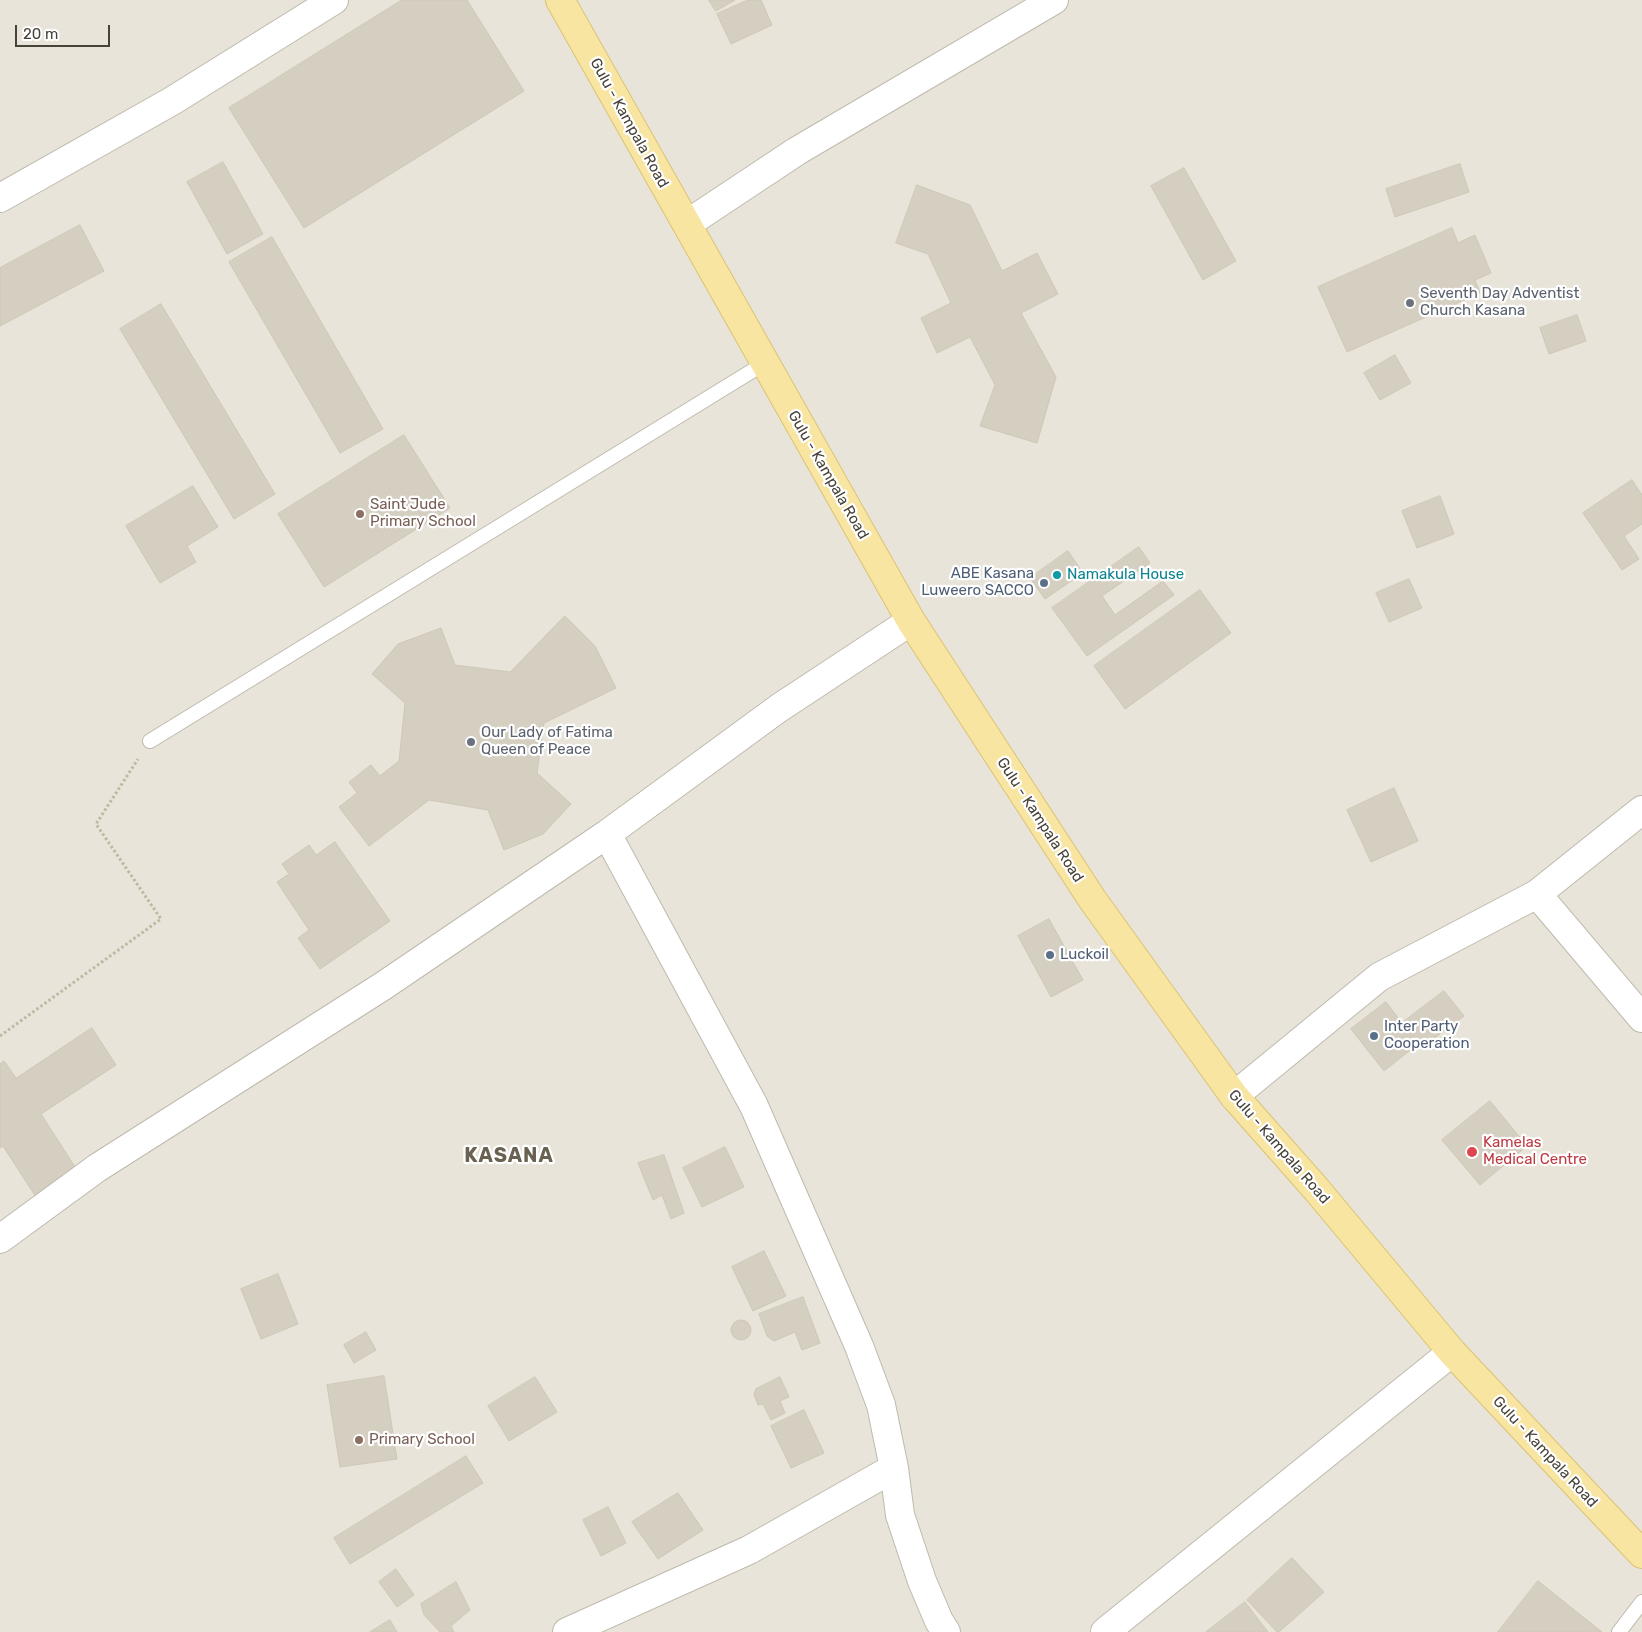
<!DOCTYPE html>
<html>
<head>
<meta charset="utf-8">
<style>
	body { margin:0 }
	#map { position:relative; width:1642px; height:1632px; overflow:hidden; background:#f4f2eb; font-family:Rubik,sans-serif }
	canvas { display:block }
	.scale { position:absolute; left:15px; top:25px; width:95px; height:22px; box-sizing:border-box; border:2px solid #484339; border-top:0; padding-left:6px; font-size:15px; line-height:18px; white-space:nowrap; color:#484339; -webkit-text-stroke:4px #fff; paint-order:stroke }
</style>
</head>
<body>
<div id="map">
<canvas width="1642" height="1632"></canvas>
<div class="scale">20 m</div>
</div>
<script>
const c = document.querySelector('canvas').getContext('2d');
c.lineJoin = 'round';
function paint(path, color) { c.fillStyle = color; c.fill(path, 'evenodd'); }
function trace(path, color, width, dash) { c.strokeStyle = color; c.lineWidth = width; c.lineCap = dash ? 'butt' : 'round'; c.setLineDash(dash || []); c.stroke(path); }
function drawText(font, color, halo, rows, align = 'center') {
  c.font = font + ' Rubik,sans-serif'; c.lineWidth = 4.5; c.setLineDash([]); c.textBaseline = 'middle'; c.strokeStyle = halo; c.fillStyle = color; for (const [text, x, y, turn = 0] of rows) {
    c.save(); c.translate(x, y); c.rotate((+turn || 0) * Math.PI / 180); c.textAlign = isNaN(turn) ? turn : align; if (halo) c.strokeText(text, 0, 0); c.fillText(text, 0, 0); c.restore();
  }
}
paint(new Path2D(`
	M 0,0 L 1642,0 L 1642,1632 L 0,1632 Z`), '#e8e4d9');
const building = new Path2D(`
	M 402,0 L 467,0 L 524,91 L 304,228 L 229,108 Z
	M 709,0 L 735,0 L 716,11 Z
	M 748,0 L 761,0 L 772,25 L 731,44 L 717,14 Z
	M 223,162 L 263,234 L 227,254 L 187,182 Z
	M 1460,164 L 1469,192 L 1395,217 L 1386,189 Z
	M 1184,168 L 1236,261 L 1203,280 L 1151,186 Z
	M 917,185 L 970,205 L 1002,271 L 1037,253 L 1058,294 L 1021,313 L 1056,377 L 1037,443 L 980,426 L 995,385 L 970,337 L 937,353 L 921,318 L 951,303 L 928,254 L 896,243 Z
	M 80,225 L 104,271 L 0,326 L 0,268 Z
	M 1452,228 L 1458,243 L 1475,235 L 1491,273 L 1475,280 L 1480,293 L 1347,352 L 1318,287 Z
	M 272,237 L 383,429 L 340,453 L 229,262 Z
	M 161,304 L 275,494 L 234,519 L 120,329 Z
	M 1577,315 L 1586,341 L 1549,354 L 1540,328 Z
	M 1395,355 L 1411,383 L 1380,400 L 1364,373 Z
	M 404,435 L 450,508 L 324,587 L 278,514 Z
	M 1632,480 L 1642,495 L 1642,524 L 1624,536 L 1639,559 L 1622,570 L 1583,513 Z
	M 193,486 L 218,527 L 187,546 L 196,562 L 160,583 L 126,526 Z
	M 1440,496 L 1454,534 L 1417,548 L 1402,511 Z
	M 1139,547 L 1150,563 L 1102,596 L 1115,615 L 1163,581 L 1174,595 L 1087,656 L 1052,608 Z
	M 1068,551 L 1083,573 L 1045,599 L 1030,578 Z
	M 1409,579 L 1422,608 L 1389,622 L 1376,593 Z
	M 1200,590 L 1231,633 L 1125,709 L 1094,666 Z
	M 565,616 L 595,646 L 616,688 L 544,723 L 537,773 L 571,804 L 543,834 L 504,850 L 488,810 L 429,800 L 369,846 L 339,807 L 357,793 L 349,782 L 371,765 L 380,776 L 399,761 L 405,703 L 372,674 L 398,644 L 441,628 L 455,665 L 510,672 Z
	M 1394,788 L 1418,841 L 1371,862 L 1347,810 Z
	M 335,842 L 390,921 L 320,969 L 298,938 L 309,930 L 277,882 L 289,874 L 282,864 L 309,845 L 316,855 Z
	M 1049,919 L 1083,980 L 1051,997 L 1018,936 Z
	M 1444,991 L 1464,1016 L 1421,1048 L 1402,1023 Z
	M 1386,1002 L 1418,1044 L 1384,1071 L 1351,1029 Z
	M 92,1028 L 116,1065 L 41,1114 L 77,1170 L 36,1197 L 3,1146 L 0,1148 L 0,1064 L 4,1061 L 16,1078 Z
	M 1490,1101 L 1527,1146 L 1480,1185 L 1442,1140 Z
	M 725,1147 L 744,1187 L 702,1207 L 683,1168 Z
	M 664,1155 L 684,1213 L 671,1219 L 662,1195 L 653,1200 L 638,1163 Z
	M 764,1251 L 786,1296 L 753,1311 L 732,1267 Z
	M 278,1274 L 298,1324 L 261,1339 L 241,1289 Z
	M 803,1297 L 820,1343 L 802,1350 L 795,1332 L 774,1341 L 767,1336 L 759,1314 Z
	M731 1330a10 10 0 1 1 20 0a10 10 0 1 1-20 0Z
	M 366,1332 L 376,1350 L 354,1363 L 344,1345 Z
	M 384,1376 L 397,1459 L 340,1467 L 327,1385 Z
	M 535,1377 L 557,1412 L 509,1441 L 488,1406 Z
	M 780,1377 L 789,1397 L 780,1401 L 785,1413 L 771,1420 L 763,1404 L 758,1405 L 754,1394 L 756,1389 Z
	M 804,1410 L 824,1453 L 791,1468 L 771,1426 Z
	M 466,1456 L 483,1483 L 350,1564 L 334,1538 Z
	M 678,1493 L 703,1530 L 658,1559 L 632,1522 Z
	M 608,1507 L 626,1543 L 601,1556 L 583,1520 Z
	M 1292,1558 L 1324,1592 L 1279,1632 L 1277,1632 L 1247,1600 Z
	M 396,1569 L 414,1595 L 397,1607 L 379,1582 Z
	M 1538,1581 L 1602,1632 L 1498,1632 Z
	M 456,1582 L 470,1610 L 451,1626 L 454,1632 L 440,1632 L 424,1615 L 421,1604 Z
	M 1245,1602 L 1268,1632 L 1206,1632 Z
	M 390,1620 L 397,1632 L 370,1632 Z`);
paint(building, '#d5cfc1');
trace(building, '#d0c7b5', 1);
const service = new Path2D(`
	M 150,741 L 765,363
	M 1619,1632 L 1642,1602`);
const minor = new Path2D(`
	M 0,198 L 172,101 L 334,0
	M 687,224 L 797,151 L 1054,0
	M 607,834 L 754,1106 L 859,1346 L 881,1405 L 894,1468 L 900,1515 L 922,1581 L 939,1621 L 946,1632
	M 1537,894 L 1642,1018
	M 1234,1096 L 1379,977 L 1537,894 L 1642,810
	M 0,1239 L 97,1168 L 383,986 L 607,834 L 779,708 L 911,621
	M 567,1632 L 749,1550 L 894,1468
	M 1105,1632 L 1452,1352`);
const primary = new Path2D(`
	M 560,0 L 911,621 L 1092,899 L 1234,1096 L 1317,1190 L 1452,1352 L 1642,1554`);
trace(service, '#bfbaae', 16);
trace(minor, '#bfbaae', 30);
trace(primary, '#dcc372', 30);
trace(new Path2D(`
	M 0,1036 L 161,919 L 96,824 L 138,759`), '#c0b7a0', 3, [2.5, 2.5]);
trace(service, '#fff', 14);
trace(minor, '#fff', 28);
trace(primary, '#f7e5a1', 28);
for (const [x, y, r, color] of [
	[1410,303,5,"#6b7280"],
	[360,514,5,"#8d6e63"],
	[1057,575,5,"#0f9aa8"],
	[1044,583,5,"#5c6f8a"],
	[471,742,5,"#6b7280"],
	[1050,955,5,"#5c6f8a"],
	[1374,1036,5,"#5c6f8a"],
	[1472,1152,6,"#e0444e"],
	[359,1440,5,"#8d6e63"]
]) { const dot = new Path2D(); dot.arc(x, y, r, 0, 2 * Math.PI); c.fillStyle = color; c.fill(dot); trace(dot, '#fff', 2); }
drawText('15px', '#484339', '#fff', [
	["Gulu - Kampala Road",629,123,61],
	["Gulu - Kampala Road",828,475,60],
	["Gulu - Kampala Road",1040,820,57],
	["Gulu - Kampala Road",1279,1147,49],
	["Gulu - Kampala Road",1545,1452,47]
]);
drawText('15px', '#5b616d', '#fff', [
	["Seventh Day Adventist",1420,294],
	["Church Kasana",1420,311],
	["Our Lady of Fatima",481,733],
	["Queen of Peace",481,750]
], 'left');
drawText('15px', '#785e54', '#fff', [
	["Saint Jude",370,505],
	["Primary School",370,522],
	["Primary School",369,1440]
], 'left');
drawText('15px', '#4e5e75', '#fff', [
	["ABE Kasana",1034,574,"right"],
	["Luweero SACCO",1034,591,"right"],
	["Luckoil",1060,955],
	["Inter Party",1384,1027],
	["Cooperation",1384,1044]
], 'left');
drawText('15px', '#0d838f', '#fff', [
	["Namakula House",1067,575]
], 'left');
drawText('15px', '#be3a42', '#fff', [
	["Kamelas",1483,1143],
	["Medical Centre",1483,1160]
], 'left');
c.letterSpacing = '1px';
drawText('bold 20px', '#6a6251', '#fff', [
	["KASANA",509,1156]
]);
c.letterSpacing = '0px';
</script>
</body>
</html>
